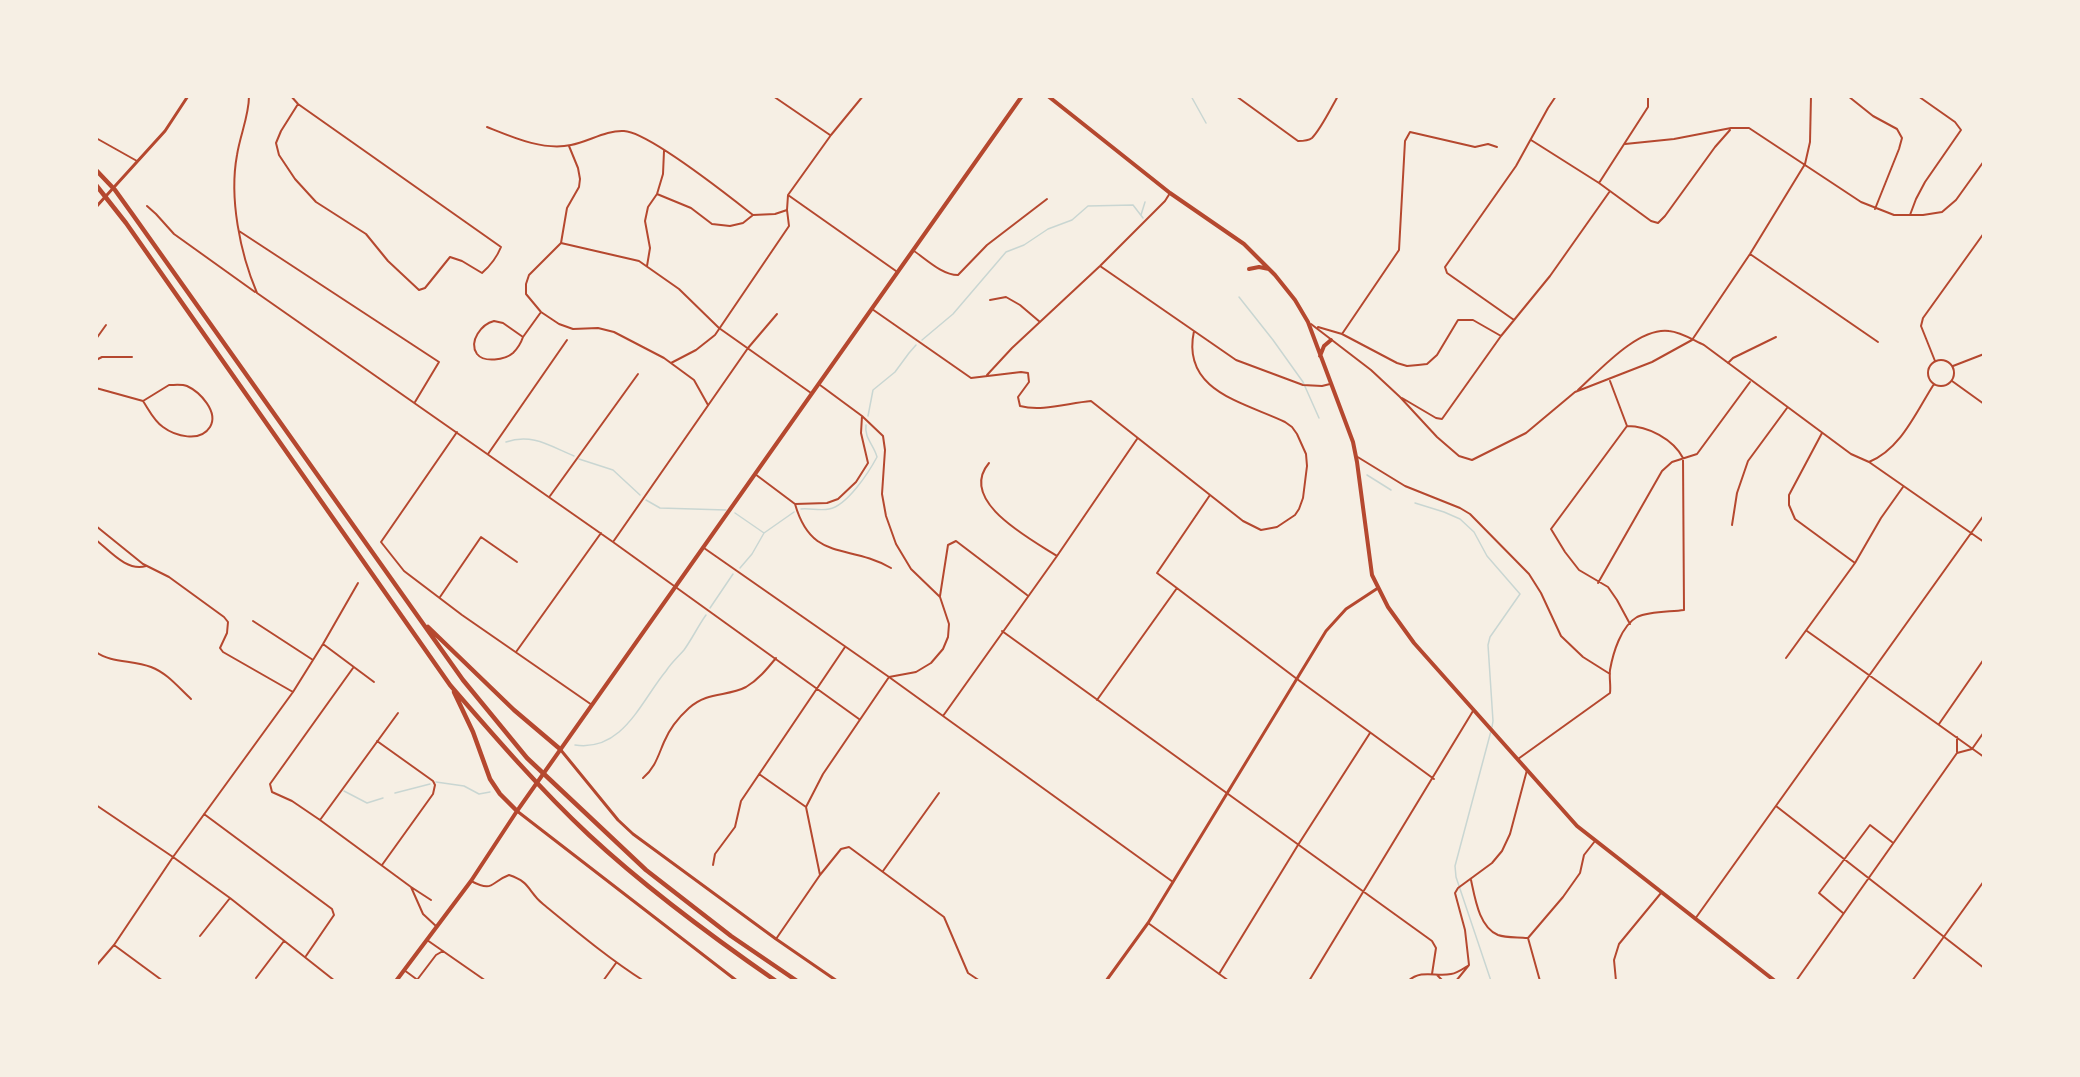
<!DOCTYPE html>
<html>
<head>
<meta charset="utf-8">
<style>
	body { margin:0 }
	#map { position:relative; width:2080px; height:1077px; overflow:hidden; background:#f6efe4; font-family:Jost,sans-serif }
	canvas { display:block }
	.frame { position:absolute; inset:0; border:98px solid #f6efe4; pointer-events:none }
</style>
</head>
<body>
<div id="map">
<canvas width="2080" height="1077"></canvas>
<div class="frame"></div>
</div>
<script>
const c = document.querySelector('canvas').getContext('2d');
c.lineJoin = 'round';
function trace(path, color, width, dash) { c.strokeStyle = color; c.lineWidth = width; c.lineCap = dash ? 'butt' : 'round'; c.setLineDash(dash || []); c.stroke(path); }
trace(new Path2D(`
	M 1191,96 L 1206,123
	M 1141,215 L 1145,202
	M 1239,297 L 1273,340 L 1303,382 L 1319,418
	M 922,340 L 953,314 L 1006,252 L 1024,245 L 1048,229 L 1072,220 L 1088,206 L 1133,205 L 1143,218
	M 868,416 L 873,390 L 895,372 L 909,353 L 916,345
	M 506,442 C 532,433 550,446 574,456
	M 579,459 L 613,470 L 640,495
	M 1367,475 L 1391,490
	M 646,500 L 660,508 L 726,510
	M 1415,503 L 1444,512 L 1460,519 L 1474,532 L 1487,556 L 1520,594 L 1490,637 L 1488,645 L 1493,721 L 1492,727
	M 801,509 C 810,508 820,511 829,509 C 847,506 869,472 877,457 C 874,445 864,438 866,425
	M 735,513 L 764,533
	M 740,568 L 752,554 L 764,533 L 794,512
	M 710,608 L 733,574
	M 1491,731 L 1455,866 L 1456,877 L 1491,981
	M 575,745 C 623,752 641,701 666,671 C 671,663 678,657 684,650 C 692,639 698,626 706,615
	M 436,782 L 464,786 L 479,794 L 490,792
	M 344,791 L 367,803 L 383,798
	M 395,793 L 430,784`), '#c9d6d2', 1.5);
trace(new Path2D(`
	M 249,96 C 249,116 240,135 237,155 C 229,198 240,253 257,293 L 613,542 L 859,719
	M 291,96 L 298,104 L 501,247 C 497,257 490,266 482,273 L 462,261 L 450,257 L 425,288 L 419,290 L 388,261 L 366,234 L 316,202 L 295,179 L 279,155 L 276,143 L 281,131 L 298,104
	M 773,96 L 830,135
	M 1236,96 L 1298,141 C 1303,141 1308,141 1312,138 C 1321,129 1331,108 1338,96
	M 1848,96 L 1873,116 L 1897,129 L 1902,138 L 1899,149 L 1875,209
	M 487,127 C 512,137 543,151 571,145 C 588,142 606,130 624,131 C 649,132 730,197 753,215 L 775,214 L 787,210
	M 96,138 L 137,161
	M 1531,140 L 1599,183 L 1651,221 L 1658,223 L 1665,216 L 1715,147 L 1730,130
	M 1625,144 L 1674,139 L 1731,128 L 1749,128 L 1861,202 L 1894,215 L 1923,215 L 1942,212 L 1956,200 L 1984,161
	M 569,146 L 578,168 L 580,179 L 579,187 L 567,208 L 561,243 L 529,275 L 526,284 L 526,294 L 541,312 L 559,324 L 573,329 L 598,328 L 614,332 L 664,358 L 694,380 L 708,405
	M 1599,183 L 1648,107 L 1648,96
	M 657,194 L 691,208 L 712,224 L 730,226 L 743,223 L 753,215
	M 788,195 L 896,271
	M 147,206 L 156,214 L 174,234 L 255,292
	M 1910,215 L 1916,199 L 1925,182 L 1961,130 L 1955,122 L 1918,96
	M 239,231 L 439,362 L 415,402
	M 561,243 L 639,261 L 679,289 L 719,328 L 811,393
	M 914,251 C 926,259 942,275 958,275 L 987,245 L 1047,199
	M 1750,254 L 1878,342
	M 647,266 L 650,248 L 645,221 L 648,207 L 657,194 L 663,174 L 664,151
	M 1100,266 L 1236,360 L 1303,385 L 1322,386 L 1330,384
	M 990,300 L 1006,297 L 1020,305 L 1040,322
	M 872,309 L 971,378 L 1021,372 L 1028,373 L 1029,382 L 1018,397 L 1020,406 C 1042,412 1068,403 1091,401 L 1243,521 L 1261,530 L 1277,527 L 1295,515 L 1299,509 L 1303,498 L 1307,466 L 1306,454 L 1297,434 L 1292,427 L 1285,422 C 1243,402 1181,391 1194,331
	M 1514,320 L 1447,273 L 1445,267 L 1516,166 L 1548,108 L 1556,96
	M 494,321 L 503,323 L 523,337 C 521,343 517,349 513,353 C 505,360 484,363 477,354 C 468,341 482,324 494,321 Z
	M 1311,324 L 1371,370 L 1400,397 L 1437,437 L 1459,456 L 1472,460 L 1526,433 L 1575,392 L 1652,362 L 1692,340 L 1750,254 L 1805,164 L 1810,142 L 1811,96
	M 1318,327 L 1342,334 L 1397,363 L 1407,366 L 1418,365 L 1427,364 L 1437,355 L 1458,320 L 1473,320 L 1501,336
	M 1342,334 L 1399,250 L 1405,141 L 1410,132 L 1475,147 L 1488,144 L 1497,147
	M 523,337 L 541,312
	M 96,339 L 106,325
	M1928 373a13 13 0 1 1 26 0a13 13 0 1 1-26 0Z
	M 96,360 L 102,357 L 132,357
	M 1935,361 L 1921,326 L 1923,318 L 1984,233
	M 671,363 L 696,350 L 715,335 L 789,226 L 787,210 L 788,195 L 831,135 L 863,96
	M 1728,363 L 1733,358 L 1776,337
	M 1953,366 L 1984,354
	M 987,375 L 1012,348 L 1100,266 L 1165,201 L 1170,193
	M 1952,381 L 1984,404
	M 169,385 C 175,385 182,384 187,386 C 200,392 219,412 210,427 C 200,443 175,436 163,427 C 154,421 149,410 143,401 Z
	M 96,388 L 143,401
	M 1578,390 C 1600,370 1638,327 1669,331 C 1681,332 1693,340 1704,345 L 1851,454 L 1869,462 L 1984,542
	M 1402,398 L 1436,418 L 1442,419 L 1501,336 L 1550,276 L 1610,191
	M 1627,426 L 1551,529 L 1565,552 L 1579,570 L 1608,587 L 1617,600 L 1630,624
	M 457,432 L 381,542 L 404,571 L 462,615 L 592,705
	M 1822,433 L 1789,495 L 1789,505 L 1795,519 L 1855,563
	M 488,454 L 567,340
	M 1356,456 L 1405,486 L 1460,508 L 1470,514 L 1529,574 L 1541,593 L 1561,636 L 1583,657 L 1610,674
	M 1869,462 C 1901,449 1916,412 1934,384
	M 989,463 C 957,501 1031,539 1057,556
	M 755,474 L 795,504 L 827,503 L 838,499 L 856,482 L 868,463 L 861,433 L 862,416
	M 1210,495 L 1157,573 L 1297,679 L 1434,779
	M 550,496 L 638,374
	M 795,504 C 812,563 848,543 891,568
	M 1732,525 L 1737,493 L 1748,461 L 1787,408
	M 96,526 L 143,564 L 169,577 L 224,617 L 228,622 L 227,633 L 220,648 L 223,652 L 293,692
	M 96,540 C 110,551 127,572 146,566
	M 613,542 L 748,348 L 777,314
	M 704,548 L 889,677 L 1173,882
	M 1598,583 L 1662,471 L 1672,462 L 1697,454 L 1750,382
	M 940,596 L 948,545 L 956,541 L 1027,595
	M 440,597 L 481,537 L 517,562
	M 253,621 L 313,660
	M 1002,631 L 1432,941 L 1436,948 L 1432,974
	M 1807,631 L 1984,757
	M 323,644 L 374,682
	M 96,652 C 111,663 133,660 151,667 C 167,673 178,687 191,699
	M 516,652 L 601,533
	M 1786,658 L 1855,563 L 1881,518 L 1903,487
	M 353,668 L 270,784 L 272,792 L 292,801 L 320,820 L 411,887 L 423,914 L 437,927
	M 1097,700 L 1177,588
	M 943,716 L 1057,556 L 1137,439
	M 1939,724 L 1984,659
	M 1957,737 L 1957,752
	M 377,741 L 433,781 L 435,785 L 433,794 L 382,865
	M 1972,749 L 1984,732
	M 1518,759 L 1610,693 C 1611,685 1609,678 1610,670 C 1613,653 1621,626 1637,617 C 1650,611 1670,612 1684,610 L 1683,458 C 1673,439 1648,426 1627,426 L 1610,381
	M 759,774 L 806,807
	M 643,778 C 655,768 658,756 664,742 C 669,730 679,717 689,708 C 708,691 727,697 746,687 C 758,680 767,669 776,658
	M 96,805 L 173,857 L 230,898 L 335,981
	M 1776,806 L 1984,968
	M 204,814 L 332,909 L 334,915 L 306,956
	M 320,820 L 398,713
	M 713,865 L 715,854 L 735,827 L 741,801 L 845,647
	M 883,871 L 939,793
	M 820,875 L 841,849 L 849,847 L 944,917 L 968,973 L 980,981
	M 1471,880 C 1475,898 1479,927 1498,935 C 1506,938 1518,937 1527,938
	M 471,881 C 494,893 490,882 509,875 C 531,882 528,892 543,904 C 576,931 608,958 644,981
	M 411,887 L 431,900
	M 1843,913 L 1819,893 L 1870,825 L 1892,842
	M 1695,919 L 1984,515
	M 1148,923 L 1229,981
	M 200,936 L 230,898
	M 776,939 L 820,875 L 806,807 L 823,774 L 889,677 L 916,672 L 931,663 L 943,649 L 948,637 L 949,624 L 940,597 L 911,569 L 896,544 L 886,516 L 882,494 L 885,450 L 883,436 L 862,416 L 820,385
	M 427,940 L 486,981
	M 114,945 L 163,981
	M 1469,965 L 1465,930 L 1455,893 L 1458,888 L 1492,863 L 1502,851 L 1510,834 L 1527,770
	M 96,966 L 114,945 L 173,857 L 293,692 L 323,644 L 358,583
	M 404,970 L 419,981
	M 1219,974 L 1298,845 L 1370,733
	M 1437,975 L 1443,981
	M 256,978 L 284,941
	M 417,980 L 436,955 L 443,951
	M 603,981 L 616,963
	M 1309,981 L 1473,711
	M 1408,981 C 1422,969 1435,977 1451,974 C 1458,973 1464,968 1469,965 L 1456,981
	M 1540,981 L 1528,938 L 1563,897 L 1580,873 L 1584,855 L 1595,841
	M 1616,981 L 1614,960 L 1619,944 L 1661,893
	M 1796,981 L 1957,753 L 1972,749
	M 1912,981 L 1984,881`), '#b5482f', 2);
trace(new Path2D(`
	M 1982,96 L 1984,97
	M 96,207 L 165,131 L 188,96
	M 560,749 L 618,820 L 633,834 L 776,939 L 837,981
	M 517,811 L 737,981
	M 1106,981 L 1148,923 L 1326,631 L 1346,609 L 1378,588`), '#b5482f', 3);
trace(new Path2D(`
	M 396,981 L 471,881 L 517,811 L 1022,96`), '#b5482f', 4);
trace(new Path2D(`
	M 1048,96 L 1170,193 L 1244,244 L 1275,275 L 1295,300 L 1308,322 L 1353,442 L 1357,462 L 1372,575 L 1388,607 L 1414,643 L 1577,826 L 1775,981
	M 1249,269 L 1259,267 L 1269,269
	M 1320,356 L 1324,346 L 1331,340`), '#b5482f', 4);
trace(new Path2D(`
	M 96,170 L 115,190 L 133,215 L 463,680 L 527,758 L 646,870 L 731,936 L 797,981
	M 96,185 L 126,223 L 450,685 C 495,737 539,788 589,835 C 647,889 711,936 776,981
	M 428,627 L 514,710 L 560,749
	M 454,692 L 473,732 L 490,779 L 500,794 L 517,811`), '#b5482f', 4.5);
</script>
</body>
</html>
